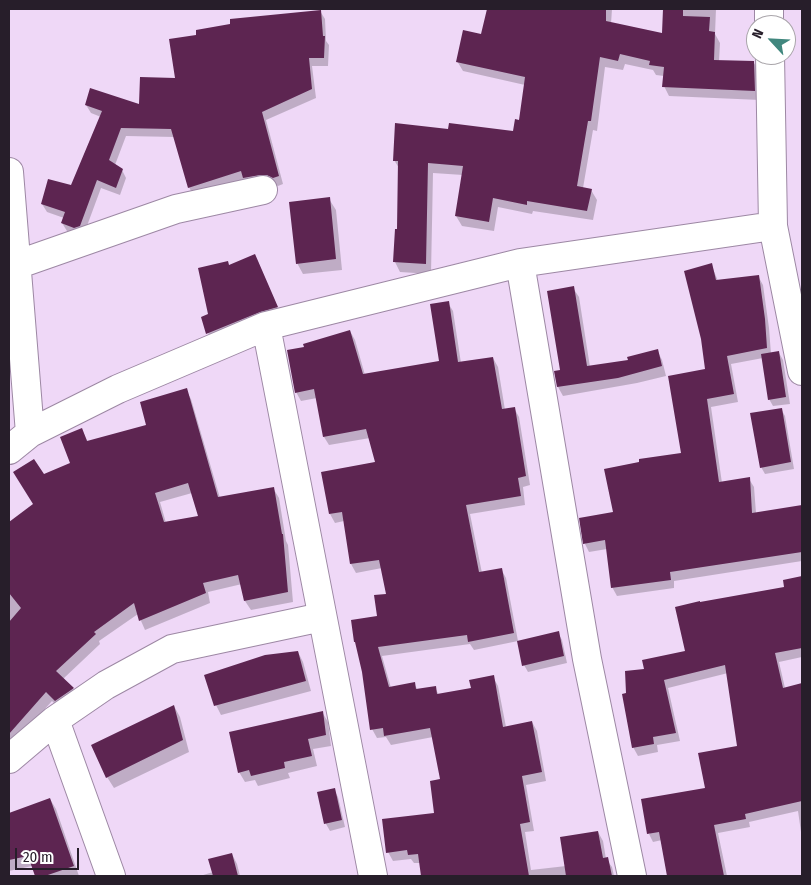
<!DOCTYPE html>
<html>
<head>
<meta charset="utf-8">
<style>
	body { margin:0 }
	#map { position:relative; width:811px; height:885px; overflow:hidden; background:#efd8f7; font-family:"Fira Sans Condensed",sans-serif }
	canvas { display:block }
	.frame { position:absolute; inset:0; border:10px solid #271e2a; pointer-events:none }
	.north { position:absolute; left:746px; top:15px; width:50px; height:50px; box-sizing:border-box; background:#fff; border:1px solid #a9a5aa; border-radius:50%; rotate:295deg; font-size:14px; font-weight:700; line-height:20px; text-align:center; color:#271e2a }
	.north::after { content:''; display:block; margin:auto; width:18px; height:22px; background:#41877e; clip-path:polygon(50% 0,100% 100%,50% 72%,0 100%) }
	.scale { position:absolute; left:15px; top:848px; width:64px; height:22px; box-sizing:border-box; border:2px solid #271e2a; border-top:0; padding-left:6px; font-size:15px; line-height:18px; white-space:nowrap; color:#271e2a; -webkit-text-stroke:4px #fff; paint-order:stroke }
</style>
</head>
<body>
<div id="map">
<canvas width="811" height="885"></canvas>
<div class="frame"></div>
<div class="north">N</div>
<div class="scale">20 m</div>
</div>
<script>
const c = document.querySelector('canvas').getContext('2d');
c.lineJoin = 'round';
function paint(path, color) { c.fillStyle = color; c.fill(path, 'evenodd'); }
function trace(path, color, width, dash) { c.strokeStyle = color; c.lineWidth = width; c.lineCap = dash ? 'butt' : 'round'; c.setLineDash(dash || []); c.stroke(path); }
paint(new Path2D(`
	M 488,9 L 612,9 L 611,24 L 663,35 L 664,9 L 716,9 L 715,34 L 720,43 L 719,61 L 754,63 L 760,73 L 760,100 L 669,96 L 664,86 L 664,76 L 656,75 L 653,70 L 625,64 L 623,70 L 605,67 L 597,131 L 593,130 L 583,188 L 591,190 L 597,200 L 593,220 L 533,211 L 532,214 L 498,207 L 494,231 L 462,226 L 456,216 L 463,175 L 433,173 L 431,274 L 400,272 L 395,262 L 396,230 L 398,231 L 399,168 L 394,160 L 449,130 L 514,132 L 520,121 L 525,85 L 463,71 L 457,61 L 482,35 Z
	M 320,11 L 325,19 L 326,41 L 329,45 L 328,66 L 312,66 L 316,98 L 266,120 L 283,184 L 278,186 L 273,183 L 248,186 L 244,179 L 193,195 L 189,187 L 175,137 L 126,136 L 115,165 L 122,170 L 126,178 L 120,195 L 101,188 L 84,234 L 79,236 L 67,231 L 62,223 L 64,218 L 47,212 L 42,204 L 49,181 L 72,187 L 101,117 L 91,113 L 86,105 L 141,106 L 176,79 L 198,36 Z
	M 329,199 L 336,210 L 342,270 L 303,274 L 297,263 Z
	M 258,262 L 280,313 L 211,340 L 202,318 L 210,315 L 229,266 Z
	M 711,264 L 718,281 L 758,276 L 763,285 L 769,328 L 771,354 L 779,353 L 783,360 L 790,404 L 773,406 L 769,399 L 763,358 L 731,364 L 738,402 L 711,407 L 722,483 L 749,479 L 754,487 L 756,513 L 802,506 L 802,561 L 674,581 L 674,588 L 617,596 L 612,587 L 607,549 L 589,552 L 585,544 L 614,513 L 683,454 L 706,370 Z
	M 573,288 L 579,297 L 590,367 L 629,361 L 657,350 L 662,360 L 666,376 L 637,383 L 563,396 L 558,387 L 556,372 L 561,372 Z
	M 448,303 L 453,311 L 461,363 L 493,358 L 498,367 L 505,410 L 514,408 L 519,417 L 530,485 L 523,487 L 525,505 L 470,514 L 482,573 L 501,569 L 506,578 L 518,641 L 474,650 L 470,644 L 382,656 L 391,688 L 414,684 L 418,690 L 435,688 L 439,695 L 472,689 L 493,677 L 498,686 L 506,727 L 532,722 L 537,731 L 546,781 L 526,785 L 534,831 L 525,832 L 531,870 L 566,866 L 598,832 L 603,841 L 606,859 L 612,867 L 614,876 L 434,876 L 433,868 L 421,863 L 414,863 L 411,859 L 393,861 L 388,852 L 436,814 L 442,780 L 433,737 L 391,745 L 386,737 L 377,738 L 372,729 L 379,617 L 387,595 L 382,568 L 356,573 L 351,564 L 344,521 L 335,523 L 330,514 L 323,473 L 377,462 L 370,438 L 329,445 L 324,437 L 317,398 L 301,401 L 296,392 L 306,348 L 350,331 L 355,340 L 365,375 L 440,362 Z
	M 186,390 L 191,399 L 220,498 L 273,488 L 279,498 L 286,541 L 288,545 L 293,602 L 251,610 L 245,601 L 242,584 L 208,592 L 210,603 L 145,630 L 138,614 L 99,641 L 100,644 L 63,679 L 73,689 L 78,698 L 61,710 L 52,701 L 9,749 L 9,677 L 12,673 L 9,670 L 9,524 L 35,505 L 43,476 L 72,464 L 82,430 L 88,442 L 148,426 ZM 192,493 L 200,517 L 166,523 L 160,502 Z
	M 781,409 L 785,416 L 794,469 L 765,474 L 761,467 Z
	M 802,577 L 802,657 L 779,662 L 785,688 L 801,684 L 802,686 L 802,839 L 798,811 L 749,822 L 750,827 L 718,833 L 727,876 L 669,876 L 662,840 L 653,842 L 649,834 L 706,789 L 738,747 L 728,673 L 668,688 L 680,741 L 657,745 L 658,752 L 638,756 L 633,747 L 627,694 L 645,670 L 687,652 L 700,603 L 786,588 L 785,581 Z
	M 558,633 L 562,640 L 567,663 L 528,672 L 524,665 Z
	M 298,652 L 303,662 L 311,691 L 221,715 L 216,705 Z
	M 174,706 L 180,717 L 189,752 L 114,788 L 107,777 Z
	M 322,712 L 328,722 L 331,746 L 313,749 L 317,766 L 288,773 L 290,778 L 258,786 L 255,780 L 245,782 L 239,772 Z
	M 334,790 L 338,797 L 345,827 L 330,831 L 326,824 L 319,793 Z
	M 50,799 L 56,809 L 79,876 L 36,876 L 32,866 L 9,871 L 9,814 Z
	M 232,854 L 237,864 L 240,876 L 200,876 L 213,872 Z`), '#0003');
paint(new Path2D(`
	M 487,9 L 606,9 L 606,21 L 662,33 L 663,9 L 683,9 L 683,16 L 710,17 L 709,31 L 715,32 L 714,60 L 754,61 L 755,91 L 662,87 L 664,67 L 649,65 L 650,61 L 620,54 L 618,61 L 600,57 L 591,121 L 588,121 L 577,186 L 592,189 L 587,211 L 527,201 L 527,205 L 493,198 L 489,222 L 455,216 L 463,166 L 428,163 L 426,264 L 393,262 L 395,229 L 397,229 L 398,161 L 393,161 L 395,123 L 448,129 L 449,123 L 513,131 L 515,119 L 519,120 L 525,77 L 456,62 L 463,30 L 481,34 Z
	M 321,10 L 323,36 L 325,36 L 324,58 L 309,58 L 312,89 L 262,112 L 279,176 L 273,178 L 267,175 L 260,175 L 243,178 L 241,171 L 188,188 L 171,129 L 121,128 L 109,160 L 123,169 L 116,188 L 97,180 L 80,226 L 74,228 L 61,223 L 65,212 L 41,204 L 48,179 L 71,185 L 102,111 L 85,105 L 90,88 L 139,104 L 140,77 L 175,78 L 169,39 L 196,35 L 196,30 L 230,24 L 230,19 Z
	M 330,197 L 336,259 L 296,264 L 289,202 Z
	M 255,254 L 278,307 L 260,312 L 206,334 L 201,317 L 208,314 L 198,268 L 228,261 L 229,265 Z
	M 712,263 L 716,280 L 759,275 L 765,319 L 767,348 L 727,356 L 734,394 L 707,399 L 719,482 L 750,477 L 752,513 L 802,505 L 802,552 L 670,572 L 671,580 L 611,588 L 605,540 L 583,544 L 579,518 L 613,512 L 604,469 L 639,462 L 639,459 L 681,453 L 668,376 L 705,369 L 701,339 L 684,271 Z
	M 574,286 L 587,366 L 628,360 L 627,357 L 658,349 L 662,366 L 618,378 L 557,387 L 554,371 L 560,370 L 547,291 Z
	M 449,301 L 458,362 L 493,357 L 502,409 L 515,407 L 526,476 L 518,478 L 521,496 L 466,505 L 479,572 L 502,568 L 514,633 L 468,642 L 467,635 L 378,647 L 389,687 L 415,682 L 416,689 L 436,686 L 437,694 L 471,688 L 469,680 L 494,675 L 503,727 L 532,721 L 542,772 L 522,776 L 530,822 L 520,824 L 529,876 L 421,876 L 418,854 L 408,855 L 407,850 L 386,853 L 382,819 L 434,813 L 430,781 L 440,779 L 430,728 L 384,736 L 383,728 L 370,730 L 362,672 L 355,642 L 354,642 L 351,620 L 377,616 L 374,595 L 386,594 L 379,560 L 350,564 L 342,512 L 329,514 L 321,472 L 375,462 L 366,429 L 323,437 L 314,389 L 295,393 L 287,350 L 304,347 L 303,344 L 350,330 L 363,374 L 439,361 L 430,304 Z
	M 779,351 L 786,397 L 768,400 L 761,354 Z
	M 187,388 L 218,497 L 274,487 L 282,534 L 283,534 L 288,592 L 244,601 L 238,575 L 203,583 L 206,593 L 139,621 L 134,603 L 94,632 L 96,634 L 56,671 L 74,688 L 55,701 L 46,692 L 9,734 L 9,622 L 21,608 L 9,593 L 9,522 L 33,504 L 13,472 L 34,459 L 44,474 L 70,463 L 60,437 L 82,428 L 87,441 L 146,425 L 140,402 ZM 188,483 L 198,516 L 164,522 L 155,493 Z
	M 782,408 L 791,462 L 760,468 L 750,413 Z
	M 802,576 L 802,648 L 775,653 L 783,688 L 802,683 L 802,801 L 745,814 L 746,819 L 714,825 L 724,876 L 667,876 L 659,832 L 647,834 L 641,799 L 705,788 L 698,753 L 737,746 L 725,665 L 664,680 L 676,733 L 653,737 L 654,744 L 632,748 L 622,694 L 626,693 L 625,671 L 644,669 L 642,660 L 685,651 L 675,607 L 700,601 L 700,602 L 784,587 L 783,580 Z
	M 559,631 L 564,656 L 522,666 L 517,641 Z
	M 298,651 L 306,681 L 214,706 L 204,675 L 265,655 Z
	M 174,705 L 183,740 L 106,778 L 91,745 Z
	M 323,711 L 326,735 L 308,739 L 312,756 L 284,762 L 285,768 L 251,776 L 249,770 L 238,773 L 229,732 Z
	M 335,788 L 342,820 L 324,824 L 317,792 Z
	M 50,798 L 74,866 L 45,876 L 35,876 L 28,856 L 9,860 L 9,813 Z
	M 598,831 L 603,858 L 608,857 L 612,876 L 566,876 L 560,837 Z
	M 232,853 L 238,876 L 213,876 L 208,859 Z`), '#5d2551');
const minor = new Path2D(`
	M 769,9 L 769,25
	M 770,55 L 773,226 L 802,371
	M 9,172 L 30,433
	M 520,263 L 587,659 L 632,876
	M 16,265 L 176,209 L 263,190
	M 266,326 L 373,876
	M 9,450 L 30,433 L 118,389 L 266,326 L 520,263 L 773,226
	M 55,720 L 111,876
	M 9,759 L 55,720 L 106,685 L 172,649 L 322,617`);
trace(minor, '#9d88a4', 30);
trace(minor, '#fff', 28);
</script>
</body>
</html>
